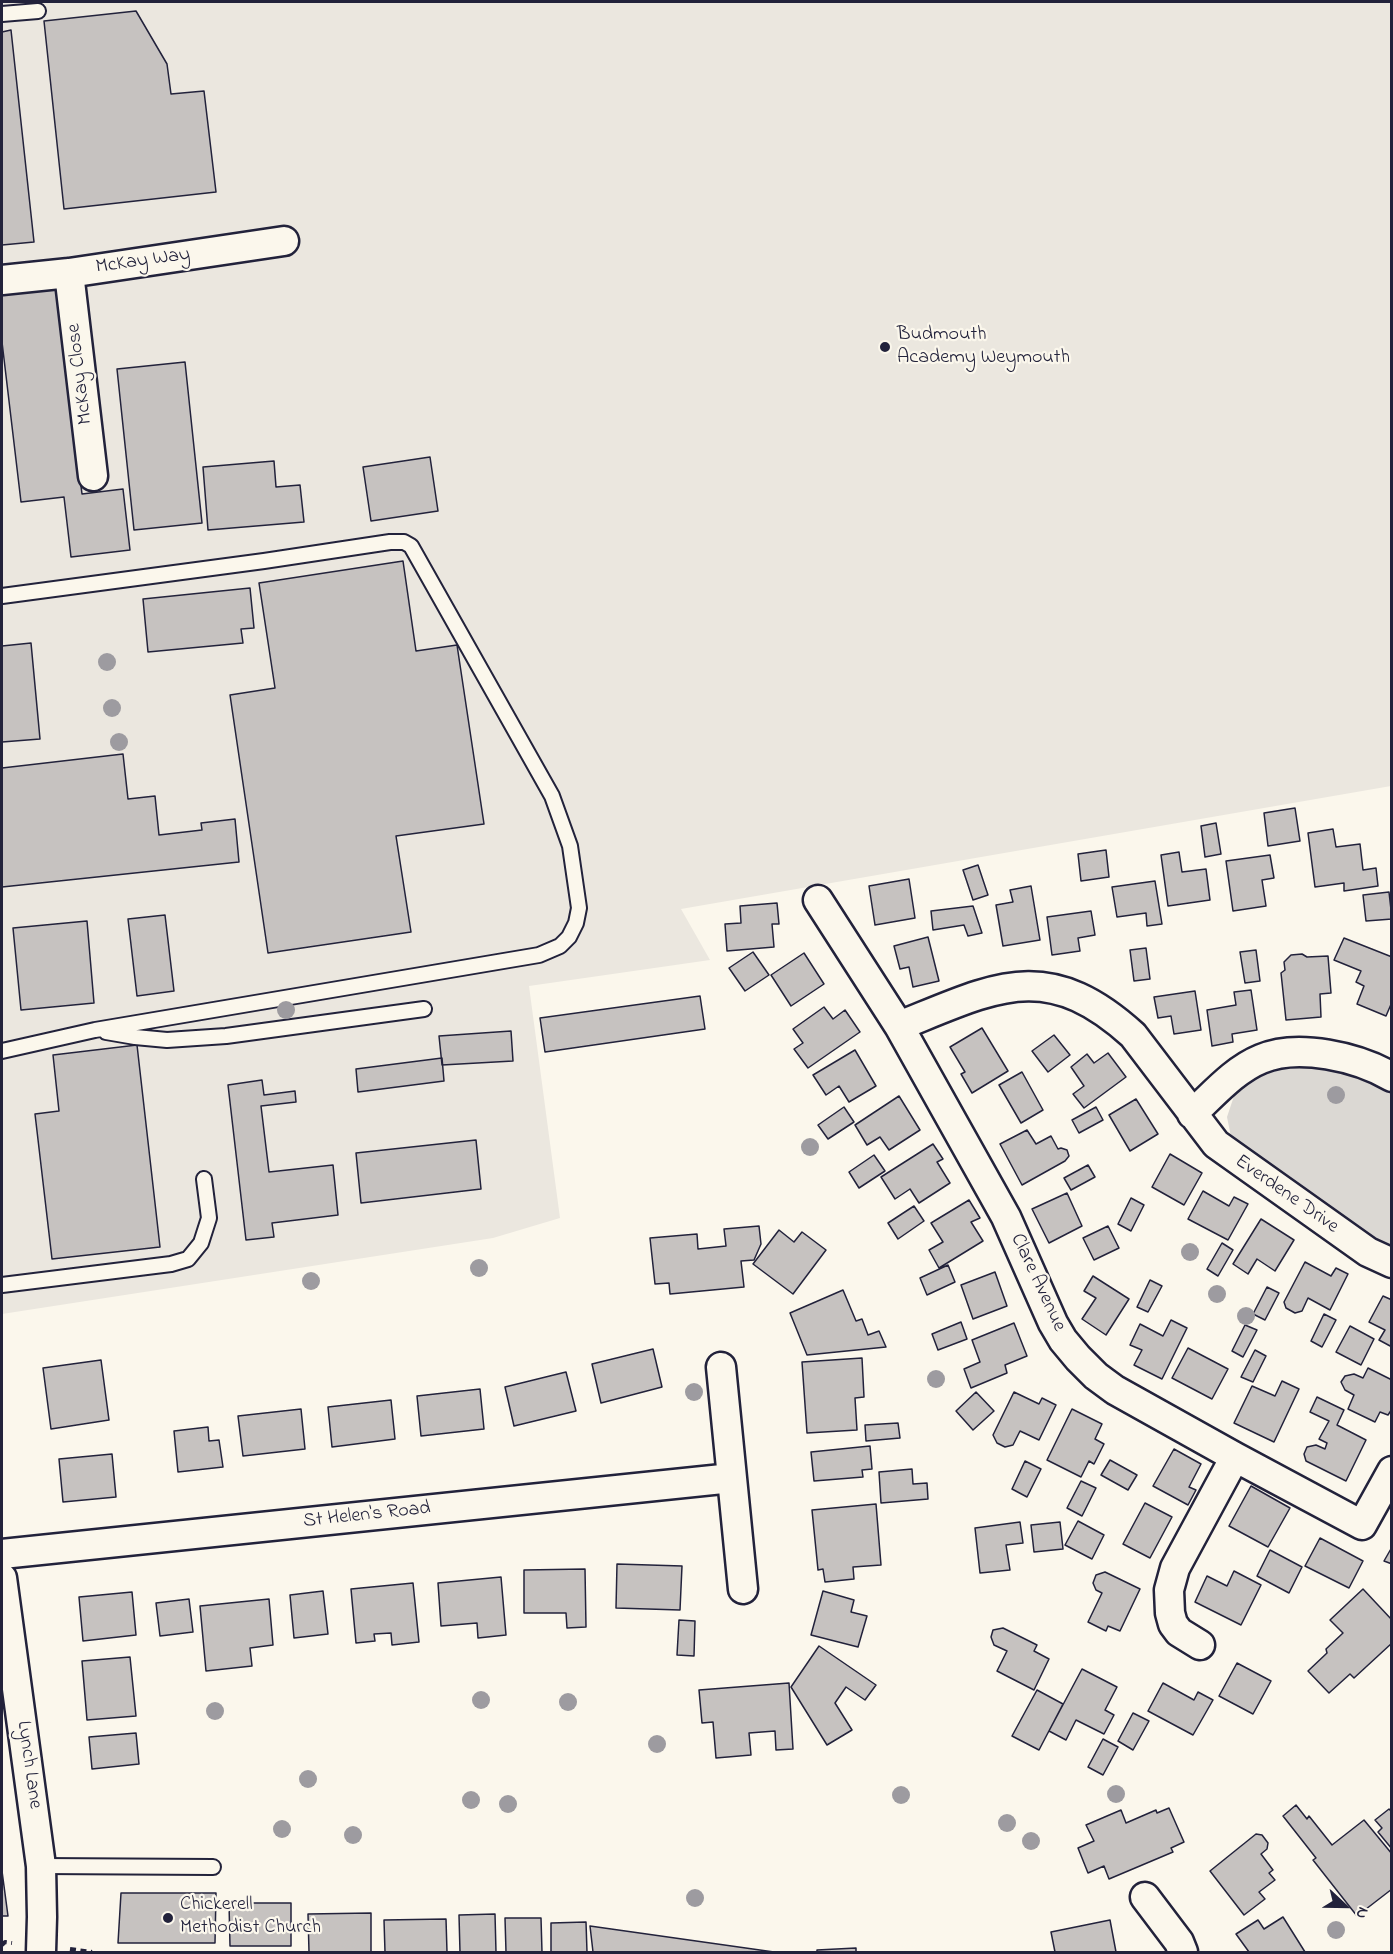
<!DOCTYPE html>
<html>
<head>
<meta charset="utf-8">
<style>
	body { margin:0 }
	#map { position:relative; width:1393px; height:1954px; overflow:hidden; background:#fbf7ec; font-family:"Indie Flower",sans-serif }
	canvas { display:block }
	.frame { position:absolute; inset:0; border:3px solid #22223b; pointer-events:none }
	.north { position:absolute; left:1315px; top:1876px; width:60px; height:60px; -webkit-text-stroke:4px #fbf7ec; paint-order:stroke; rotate:112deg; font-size:16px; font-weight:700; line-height:24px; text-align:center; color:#22223b }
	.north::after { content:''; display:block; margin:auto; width:21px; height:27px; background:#22223b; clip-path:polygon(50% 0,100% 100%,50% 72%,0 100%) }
</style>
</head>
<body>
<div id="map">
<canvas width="1393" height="1954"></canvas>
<div class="frame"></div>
<div class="north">N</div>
</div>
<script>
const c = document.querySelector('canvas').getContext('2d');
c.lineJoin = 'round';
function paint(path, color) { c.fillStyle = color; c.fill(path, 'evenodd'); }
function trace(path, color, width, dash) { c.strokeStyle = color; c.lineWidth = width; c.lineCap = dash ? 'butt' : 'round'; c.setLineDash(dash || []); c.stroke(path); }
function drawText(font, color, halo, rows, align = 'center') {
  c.font = font + ' "Indie Flower",sans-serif'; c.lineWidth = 4.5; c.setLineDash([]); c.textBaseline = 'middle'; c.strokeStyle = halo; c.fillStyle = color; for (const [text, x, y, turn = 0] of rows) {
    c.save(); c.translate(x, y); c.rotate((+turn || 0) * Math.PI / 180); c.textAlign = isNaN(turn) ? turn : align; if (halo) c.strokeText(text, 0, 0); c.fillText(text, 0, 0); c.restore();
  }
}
paint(new Path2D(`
	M 2,2 L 1391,2 L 1391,786 L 681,909 L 710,960 L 529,986 L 560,1218 L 493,1238 L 2,1314 Z`), '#ebe7df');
paint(new Path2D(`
	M 1306,1064 C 1335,1068 1368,1075 1391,1092 L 1391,1247 L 1375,1240 L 1231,1137 L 1227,1117 L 1236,1090 L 1260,1073 L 1284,1065 Z`), '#dbd8d3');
const building = new Path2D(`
	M 136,11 L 167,64 L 171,94 L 204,91 L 216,192 L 64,209 L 44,21 Z
	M 11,30 L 34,242 L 2,245 L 2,32 Z
	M 56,287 L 82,494 L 123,489 L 130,550 L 71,557 L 64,497 L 21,502 L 2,342 L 2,294 Z
	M 185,362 L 202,523 L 134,530 L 117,369 Z
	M 430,457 L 438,511 L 371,521 L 363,467 Z
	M 274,461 L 276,487 L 300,485 L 304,522 L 208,530 L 203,467 Z
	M 403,561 L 416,651 L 457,645 L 484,824 L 396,836 L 411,932 L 268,953 L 230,695 L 275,688 L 259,583 Z
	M 250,588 L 254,628 L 241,629 L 243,643 L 148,652 L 143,599 Z
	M 31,643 L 40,739 L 2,742 L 2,646 Z
	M 123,754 L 128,799 L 155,796 L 159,835 L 202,830 L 201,823 L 235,819 L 239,862 L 2,887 L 2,768 Z
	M 1295,808 L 1300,841 L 1268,846 L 1264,813 Z
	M 1216,823 L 1221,854 L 1205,857 L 1201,826 Z
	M 1333,829 L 1336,847 L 1360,844 L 1363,870 L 1376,868 L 1378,886 L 1344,891 L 1344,883 L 1315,887 L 1308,833 Z
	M 1106,850 L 1109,877 L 1081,881 L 1078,854 Z
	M 1179,852 L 1182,872 L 1206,869 L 1210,900 L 1168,906 L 1161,855 Z
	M 1270,855 L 1274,878 L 1262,880 L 1266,906 L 1233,911 L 1226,861 Z
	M 978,865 L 988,895 L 973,900 L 963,870 Z
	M 909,879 L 915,918 L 875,925 L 869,886 Z
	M 1155,881 L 1162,924 L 1147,926 L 1146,913 L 1117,917 L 1112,887 Z
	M 1031,886 L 1040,940 L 1003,946 L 996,905 L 1013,902 L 1010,890 Z
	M 1389,892 L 1392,919 L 1366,921 L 1363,895 Z
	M 777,903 L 779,924 L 772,924 L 774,947 L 727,951 L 725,924 L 741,923 L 740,906 Z
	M 973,906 L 982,933 L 968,936 L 964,925 L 933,930 L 931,911 Z
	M 1091,911 L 1095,935 L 1078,938 L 1080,951 L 1052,955 L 1047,917 Z
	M 165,915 L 174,991 L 137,996 L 128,919 Z
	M 87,921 L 94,1003 L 21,1010 L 13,928 Z
	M 928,937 L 939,981 L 913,987 L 909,967 L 900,969 L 894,946 Z
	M 1344,938 L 1392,957 L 1392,1002 L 1386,1016 L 1357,1004 L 1364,986 L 1356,982 L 1361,971 L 1334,960 Z
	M 1146,948 L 1150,979 L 1134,981 L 1130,950 Z
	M 1256,950 L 1260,981 L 1245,983 L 1240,952 Z
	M 753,952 L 769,975 L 745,991 L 729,968 Z
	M 804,953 L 824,984 L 791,1006 L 771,975 Z
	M 1302,954 L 1307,957 L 1328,956 L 1331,993 L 1320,994 L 1321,1017 L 1286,1020 L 1281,973 L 1285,970 L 1284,962 L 1291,955 Z
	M 1251,990 L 1257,1030 L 1232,1034 L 1233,1042 L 1212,1046 L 1207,1010 L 1236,1005 L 1234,992 Z
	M 1195,991 L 1201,1030 L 1174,1034 L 1171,1016 L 1158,1018 L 1154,997 Z
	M 700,996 L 705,1029 L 545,1052 L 540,1018 Z
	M 824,1007 L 833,1019 L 845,1010 L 860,1032 L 808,1068 L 794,1049 L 803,1043 L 793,1029 Z
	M 982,1028 L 1008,1071 L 972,1093 L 961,1074 L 965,1072 L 950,1047 Z
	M 511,1031 L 513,1061 L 442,1065 L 439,1036 Z
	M 1054,1035 L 1070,1055 L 1048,1072 L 1032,1051 Z
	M 137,1045 L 160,1247 L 52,1259 L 35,1114 L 59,1111 L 53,1055 Z
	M 855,1050 L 876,1086 L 849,1102 L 839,1086 L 826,1095 L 813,1075 Z
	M 1108,1053 L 1126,1077 L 1084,1108 L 1073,1094 L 1084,1086 L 1071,1067 L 1087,1054 L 1094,1063 Z
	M 442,1058 L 444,1081 L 358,1092 L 356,1069 Z
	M 1022,1072 L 1043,1110 L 1021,1123 L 999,1085 Z
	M 262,1080 L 264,1095 L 295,1091 L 296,1102 L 261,1106 L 269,1172 L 333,1165 L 338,1215 L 272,1223 L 274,1237 L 246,1240 L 228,1085 Z
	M 899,1096 L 920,1130 L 889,1150 L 880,1137 L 867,1145 L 855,1125 Z
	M 1136,1099 L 1158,1134 L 1130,1151 L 1109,1115 Z
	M 844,1107 L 854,1122 L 828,1139 L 818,1125 Z
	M 1096,1107 L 1103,1120 L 1079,1133 L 1072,1120 Z
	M 1027,1130 L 1036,1144 L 1051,1136 L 1058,1149 L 1061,1148 L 1067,1150 L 1069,1156 L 1065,1161 L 1022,1185 L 1000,1144 Z
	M 476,1140 L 481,1189 L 361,1203 L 356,1153 Z
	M 933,1144 L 943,1159 L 937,1162 L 950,1183 L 919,1203 L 910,1189 L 895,1199 L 881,1177 Z
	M 1170,1154 L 1202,1173 L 1184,1205 L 1152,1187 Z
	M 874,1155 L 885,1171 L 859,1188 L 849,1172 Z
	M 1088,1165 L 1095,1177 L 1071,1190 L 1064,1178 Z
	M 1203,1191 L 1229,1206 L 1234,1197 L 1248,1204 L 1228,1240 L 1188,1219 Z
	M 1067,1193 L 1082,1226 L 1049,1243 L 1032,1209 Z
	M 1131,1198 L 1144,1205 L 1131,1231 L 1118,1224 Z
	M 969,1200 L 980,1218 L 971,1222 L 983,1241 L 939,1268 L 929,1250 L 943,1242 L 931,1223 Z
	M 914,1206 L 924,1221 L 898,1239 L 888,1223 Z
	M 1261,1219 L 1294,1240 L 1275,1271 L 1257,1259 L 1248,1274 L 1233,1264 Z
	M 759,1226 L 761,1244 L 754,1260 L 741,1261 L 744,1287 L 670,1294 L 669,1283 L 655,1284 L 650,1238 L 697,1234 L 698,1249 L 726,1246 L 724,1229 Z
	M 1108,1226 L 1119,1248 L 1094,1260 L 1083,1238 Z
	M 779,1230 L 794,1242 L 802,1232 L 826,1250 L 793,1294 L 753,1264 Z
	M 1222,1243 L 1233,1250 L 1218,1276 L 1207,1269 Z
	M 1305,1262 L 1331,1276 L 1336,1268 L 1348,1274 L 1330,1310 L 1308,1298 L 1302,1311 L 1295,1313 L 1286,1308 L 1284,1302 Z
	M 948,1265 L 955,1282 L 927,1295 L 920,1278 Z
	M 995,1272 L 1007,1306 L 973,1319 L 961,1285 Z
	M 1093,1276 L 1129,1299 L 1106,1335 L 1082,1319 L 1096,1298 L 1084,1291 Z
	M 1150,1280 L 1162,1286 L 1148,1312 L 1137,1307 Z
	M 1267,1287 L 1279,1293 L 1265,1320 L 1253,1314 Z
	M 843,1290 L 856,1321 L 862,1319 L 868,1335 L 879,1331 L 886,1347 L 807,1355 L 790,1313 Z
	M 1383,1296 L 1392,1300 L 1392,1347 L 1379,1340 L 1385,1330 L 1369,1322 Z
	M 1324,1314 L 1336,1320 L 1322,1347 L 1311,1341 Z
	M 1171,1320 L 1187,1328 L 1162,1379 L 1134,1365 L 1142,1350 L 1130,1345 L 1140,1324 L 1163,1336 Z
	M 961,1322 L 967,1339 L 938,1350 L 932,1334 Z
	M 1014,1323 L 1027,1356 L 1005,1365 L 1007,1373 L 971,1388 L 964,1369 L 980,1362 L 972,1340 Z
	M 1245,1325 L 1257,1330 L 1243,1357 L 1232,1351 Z
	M 1350,1326 L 1374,1339 L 1361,1365 L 1336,1352 Z
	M 1188,1348 L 1228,1369 L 1212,1399 L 1172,1378 Z
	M 653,1349 L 662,1387 L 601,1403 L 592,1364 Z
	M 1255,1350 L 1266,1356 L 1253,1382 L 1241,1377 Z
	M 862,1358 L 864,1397 L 855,1398 L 857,1430 L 807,1433 L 802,1362 Z
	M 101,1360 L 109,1420 L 51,1429 L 43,1368 Z
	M 1368,1368 L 1392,1380 L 1392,1409 L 1388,1415 L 1380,1412 L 1375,1422 L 1348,1409 L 1354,1395 L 1345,1390 L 1341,1382 L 1345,1376 L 1354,1374 L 1363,1378 Z
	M 566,1372 L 576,1411 L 514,1426 L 505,1387 Z
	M 1282,1381 L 1299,1389 L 1274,1442 L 1234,1423 L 1252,1386 L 1275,1396 Z
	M 480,1389 L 484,1429 L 421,1436 L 417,1396 Z
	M 976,1392 L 994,1411 L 973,1430 L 956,1411 Z
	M 1014,1392 L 1039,1404 L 1042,1398 L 1056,1405 L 1039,1440 L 1020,1431 L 1013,1445 L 1005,1447 L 997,1443 L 993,1435 Z
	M 1317,1397 L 1344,1410 L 1337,1425 L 1366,1440 L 1346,1481 L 1306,1461 L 1304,1454 L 1307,1447 L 1316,1445 L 1325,1449 L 1327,1443 L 1319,1439 L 1329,1421 L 1310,1412 Z
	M 391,1400 L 395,1439 L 332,1447 L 328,1407 Z
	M 301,1409 L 305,1449 L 243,1456 L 238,1416 Z
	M 1072,1409 L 1102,1424 L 1095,1439 L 1104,1444 L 1094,1464 L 1089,1461 L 1081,1477 L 1047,1460 Z
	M 898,1423 L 900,1438 L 866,1441 L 865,1425 Z
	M 208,1427 L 209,1441 L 219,1440 L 223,1467 L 178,1472 L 174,1431 Z
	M 870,1446 L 872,1469 L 862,1470 L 863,1477 L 814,1481 L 811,1452 Z
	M 1174,1449 L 1201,1464 L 1189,1487 L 1196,1490 L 1188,1505 L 1153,1486 Z
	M 112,1454 L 116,1497 L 63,1502 L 59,1459 Z
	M 1110,1460 L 1137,1475 L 1128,1490 L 1101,1475 Z
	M 1025,1461 L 1041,1469 L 1027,1497 L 1012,1489 Z
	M 912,1469 L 913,1484 L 927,1483 L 928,1499 L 881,1503 L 879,1472 Z
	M 1081,1481 L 1096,1488 L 1082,1516 L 1067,1508 Z
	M 1251,1486 L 1290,1508 L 1268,1547 L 1229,1526 Z
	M 1145,1503 L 1172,1517 L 1150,1558 L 1123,1544 Z
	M 876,1504 L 881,1565 L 853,1567 L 854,1579 L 825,1582 L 823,1569 L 818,1570 L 812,1510 Z
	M 1078,1521 L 1104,1535 L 1092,1559 L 1065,1545 Z
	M 1020,1522 L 1023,1543 L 1006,1545 L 1010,1570 L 980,1573 L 975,1528 Z
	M 1060,1522 L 1063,1549 L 1034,1552 L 1031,1525 Z
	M 1320,1538 L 1363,1561 L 1349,1588 L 1305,1566 Z
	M 1392,1547 L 1392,1564 L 1384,1561 Z
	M 1270,1550 L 1302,1567 L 1289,1593 L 1257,1576 Z
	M 617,1564 L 682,1566 L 680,1610 L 616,1608 Z
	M 585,1569 L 586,1627 L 567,1628 L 566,1613 L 524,1613 L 524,1570 Z
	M 1234,1571 L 1261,1585 L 1241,1625 L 1195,1602 L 1207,1576 L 1227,1586 Z
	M 1105,1572 L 1140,1589 L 1120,1631 L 1108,1626 L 1106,1631 L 1088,1622 L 1102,1593 L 1096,1590 L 1093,1583 L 1096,1575 Z
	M 501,1577 L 506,1635 L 478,1638 L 477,1623 L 441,1626 L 438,1583 Z
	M 413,1583 L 419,1642 L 392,1645 L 391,1633 L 374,1634 L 375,1641 L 356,1643 L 351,1589 Z
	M 1363,1589 L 1392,1620 L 1392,1643 L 1354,1678 L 1350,1674 L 1329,1693 L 1308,1671 L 1327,1653 L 1326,1649 L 1343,1633 L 1330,1620 Z
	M 323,1591 L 328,1634 L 294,1638 L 290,1595 Z
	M 823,1591 L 854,1600 L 851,1612 L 867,1616 L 858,1647 L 811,1635 Z
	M 132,1592 L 136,1635 L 83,1641 L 79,1597 Z
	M 189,1599 L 193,1632 L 160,1636 L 156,1603 Z
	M 269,1599 L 273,1645 L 250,1648 L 252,1666 L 206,1671 L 200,1606 Z
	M 679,1620 L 695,1621 L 694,1656 L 677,1655 Z
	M 1003,1628 L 1037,1645 L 1034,1651 L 1049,1659 L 1034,1690 L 997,1671 L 1007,1651 L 994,1645 L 991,1637 L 993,1630 Z
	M 819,1646 L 876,1685 L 865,1700 L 846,1687 L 835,1703 L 852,1730 L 827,1745 L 791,1687 Z
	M 130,1657 L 136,1716 L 87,1720 L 82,1661 Z
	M 1237,1663 L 1271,1681 L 1253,1714 L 1219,1696 Z
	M 1082,1669 L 1117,1687 L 1105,1710 L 1114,1715 L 1104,1734 L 1076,1720 L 1066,1740 L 1049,1731 Z
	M 789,1683 L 793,1749 L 776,1750 L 775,1731 L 749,1733 L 751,1755 L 716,1758 L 713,1722 L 702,1723 L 699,1690 Z
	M 1163,1683 L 1194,1700 L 1198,1692 L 1213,1700 L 1193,1735 L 1148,1711 Z
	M 1037,1690 L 1063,1704 L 1039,1750 L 1012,1736 Z
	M 1133,1713 L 1149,1721 L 1133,1750 L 1118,1741 Z
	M 136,1733 L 139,1764 L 92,1769 L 89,1737 Z
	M 1103,1739 L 1118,1747 L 1103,1775 L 1088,1767 Z
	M 1296,1805 L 1307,1819 L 1309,1816 L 1332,1845 L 1364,1820 L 1392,1854 L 1392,1889 L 1357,1916 L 1313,1860 L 1316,1858 L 1283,1816 Z
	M 1169,1808 L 1184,1842 L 1171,1848 L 1173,1852 L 1109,1879 L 1104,1866 L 1088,1873 L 1078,1848 L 1094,1841 L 1086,1825 L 1121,1810 L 1126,1823 L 1156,1810 L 1157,1813 Z
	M 1389,1809 L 1392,1812 L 1392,1849 L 1378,1832 L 1382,1828 L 1375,1820 Z
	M 1256,1834 L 1262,1835 L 1268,1843 L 1267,1849 L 1261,1854 L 1273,1870 L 1269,1873 L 1275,1880 L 1259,1892 L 1265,1899 L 1244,1915 L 1210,1871 Z
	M 2,1871 L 8,1916 L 2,1916 Z
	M 121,1893 L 216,1893 L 215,1943 L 118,1943 Z
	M 229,1903 L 291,1903 L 291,1946 L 230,1946 Z
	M 371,1913 L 371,1952 L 309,1952 L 308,1914 Z
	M 495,1914 L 496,1952 L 460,1952 L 459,1915 Z
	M 1283,1917 L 1305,1952 L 1249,1952 L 1236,1934 L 1258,1920 L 1264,1929 Z
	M 505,1918 L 541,1918 L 542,1952 L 506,1952 Z
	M 446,1919 L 447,1952 L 385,1952 L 384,1920 Z
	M 1110,1920 L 1116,1952 L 1055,1952 L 1051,1932 Z
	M 586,1922 L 587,1952 L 551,1952 L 551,1923 Z
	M 590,1926 L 774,1952 L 593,1952 Z
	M 856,1948 L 856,1952 L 817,1952 L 817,1950 Z`);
paint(building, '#c6c2c0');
trace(building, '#22223b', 1.5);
const service = new Path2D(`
	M 2,14 L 38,11
	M 2,596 L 264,561 L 390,542 L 404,542 L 411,546 L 552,796 L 570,846 L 579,908 L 576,923 L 569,937 L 560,946 L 539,955 L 95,1030 L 2,1051
	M 106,1032 L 135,1037 L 167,1040 L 226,1036 L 424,1009
	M 2,1285 L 171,1264 L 188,1259 L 201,1243 L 209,1218 L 204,1179
	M 41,1866 L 213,1867`);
const minor = new Path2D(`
	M 69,273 L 93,476
	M 2,280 L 69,273 L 284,241
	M 818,900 L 899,1026 L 1006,1217 L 1053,1323 L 1063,1340 L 1078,1358 L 1096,1376 L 1115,1390 L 1235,1457 L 1362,1525 L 1392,1471
	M 899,1026 C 994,988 1046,956 1133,1035 L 1216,1144 L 1368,1252 L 1392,1263
	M 1192,1114 C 1213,1095 1234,1070 1261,1059 C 1298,1043 1358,1057 1392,1077
	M 721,1367 L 743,1589
	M 2,1554 L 732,1478
	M 2,1578 L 41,1866 L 42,1917 L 41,1952
	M 1200,1645 L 1179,1632 L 1173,1624 L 1170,1613 L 1169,1590 L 1175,1568 L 1235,1457
	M 1145,1897 L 1179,1942 L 1183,1952`);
trace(service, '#22223b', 18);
trace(minor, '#22223b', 33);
trace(new Path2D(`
	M 2,1945 L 5,1942 L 12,1943
	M 70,1949 L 92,1952`), '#22223b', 4, [6, 4.5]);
trace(service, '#fbf7ec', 14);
trace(minor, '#fbf7ec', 28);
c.fillStyle = '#9d9ba0';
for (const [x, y] of [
	[107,662],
	[112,708],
	[119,742],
	[286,1010],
	[1336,1095],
	[810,1147],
	[1190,1252],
	[479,1268],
	[311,1281],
	[1217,1294],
	[1246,1316],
	[936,1379],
	[694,1392],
	[481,1700],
	[568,1702],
	[215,1711],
	[657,1744],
	[308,1779],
	[1116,1794],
	[901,1795],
	[471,1800],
	[508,1804],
	[1007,1823],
	[282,1829],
	[353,1835],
	[1031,1841],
	[695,1898],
	[1336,1930]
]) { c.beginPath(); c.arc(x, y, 9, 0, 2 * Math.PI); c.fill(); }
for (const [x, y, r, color] of [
	[885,347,6,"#22223b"],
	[168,1918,6,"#22223b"]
]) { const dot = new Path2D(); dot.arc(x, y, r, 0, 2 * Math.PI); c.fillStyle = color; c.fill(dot); trace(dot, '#fbf7ec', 2); }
drawText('20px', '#22223b', '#fbf7ec', [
	["McKay Way",143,262,-8],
	["McKay Close",81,374,-97],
	["Everdene Drive",1286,1195,35],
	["Clare Avenue",1037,1283,65],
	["St Helen's Road",367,1516,-6],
	["Lynch Lane",28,1765,82]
]);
drawText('20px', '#22223b', '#fbf7ec', [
	["Budmouth",897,336],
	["Academy Weymouth",897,359],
	["Chickerell",180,1906],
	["Methodist Church",180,1929]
], 'left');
</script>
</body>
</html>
